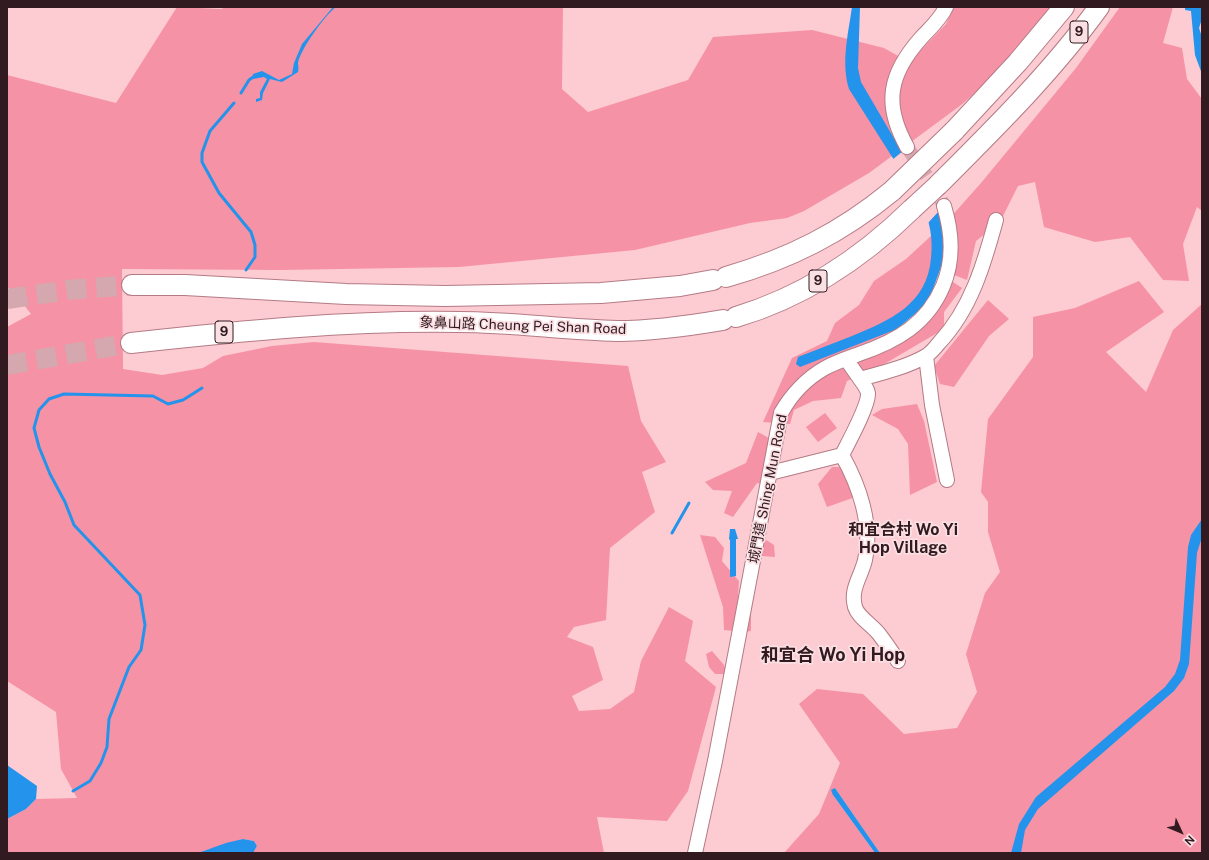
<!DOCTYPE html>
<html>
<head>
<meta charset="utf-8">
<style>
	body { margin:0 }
	#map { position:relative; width:1209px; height:860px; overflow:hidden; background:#fdcbd2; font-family:"Public Sans",sans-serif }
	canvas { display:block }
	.frame { position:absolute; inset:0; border:8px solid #321b20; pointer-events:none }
	.north { position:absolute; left:1161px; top:812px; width:40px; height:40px; -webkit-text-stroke:3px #fadfe3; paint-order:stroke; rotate:134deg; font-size:11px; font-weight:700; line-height:16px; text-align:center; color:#321b20 }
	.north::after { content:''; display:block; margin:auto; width:14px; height:18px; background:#321b20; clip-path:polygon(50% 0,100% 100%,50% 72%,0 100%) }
</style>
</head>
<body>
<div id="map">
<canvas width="1209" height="860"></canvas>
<div class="frame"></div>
<div class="north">N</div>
</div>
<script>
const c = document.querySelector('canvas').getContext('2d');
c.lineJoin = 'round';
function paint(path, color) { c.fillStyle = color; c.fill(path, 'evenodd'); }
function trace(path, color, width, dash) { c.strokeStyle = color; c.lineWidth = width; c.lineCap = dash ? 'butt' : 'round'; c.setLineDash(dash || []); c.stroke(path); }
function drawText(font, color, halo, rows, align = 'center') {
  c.font = font + ' "Public Sans","Noto Sans TC",sans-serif'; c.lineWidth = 3.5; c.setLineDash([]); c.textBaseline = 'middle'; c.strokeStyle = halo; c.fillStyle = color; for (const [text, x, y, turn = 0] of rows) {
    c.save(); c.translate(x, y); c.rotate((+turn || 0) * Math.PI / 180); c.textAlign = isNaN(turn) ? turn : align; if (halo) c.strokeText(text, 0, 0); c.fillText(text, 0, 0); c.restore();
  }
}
paint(new Path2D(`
	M 177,7 L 221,9 L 226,7 L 563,7 L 562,89 L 588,112 L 688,80 L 713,37 L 812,30 L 884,48 L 909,62 L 946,24 L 954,7 L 1052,7 L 983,86 L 961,105 L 869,173 L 804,211 L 787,218 L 750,223 L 635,250 L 459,267 L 280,270 L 122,269 L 123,369 L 162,375 L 203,368 L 223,356 L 272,346 L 314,342 L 628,366 L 641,421 L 666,462 L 642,472 L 655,512 L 610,548 L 606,620 L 574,627 L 567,637 L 593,647 L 603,680 L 572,696 L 579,711 L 610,709 L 634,692 L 641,661 L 669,607 L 693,621 L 685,661 L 716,687 L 688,791 L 667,821 L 597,817 L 604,853 L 253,853 L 257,846 L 254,841 L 243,839 L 198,853 L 7,853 L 7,819 L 26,809 L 36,799 L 77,798 L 61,769 L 56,712 L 7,681 L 7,327 L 31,314 L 14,292 L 7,287 L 7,75 L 116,103 Z
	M 1120,7 L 1173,7 L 1163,43 L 1182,48 L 1187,79 L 1202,99 L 1202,211 L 1197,207 L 1183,244 L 1189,281 L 1163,280 L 1130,237 L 1095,242 L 1044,227 L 1035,182 L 1018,186 L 1000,222 L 976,241 L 967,280 L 954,275 L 940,262 L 916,312 L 887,336 L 839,353 L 843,369 L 901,344 L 950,280 L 962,288 L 944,312 L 944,329 L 886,363 L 847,381 L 841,398 L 813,401 L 794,410 L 790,424 L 763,422 L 792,358 L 827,341 L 835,323 L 859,305 L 874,281 L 906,259 L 932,235 L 933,237 L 981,183 L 1076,68 Z
	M 1139,281 L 1164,312 L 1106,352 L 1146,392 L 1173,330 L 1202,304 L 1202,853 L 880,853 L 835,788 L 833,795 L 875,853 L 784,853 L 819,814 L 840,763 L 799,704 L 817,689 L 863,694 L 904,734 L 957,728 L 977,692 L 966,654 L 985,593 L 1000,572 L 988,532 L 988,502 L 981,492 L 988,419 L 1033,357 L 1033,317 L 1075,308 Z
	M 988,300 L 1009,319 L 989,336 L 954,387 L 940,384 L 934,366 Z
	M 917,404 L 924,421 L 937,482 L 910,495 L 908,444 L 898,429 L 872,415 L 882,409 Z
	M 825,413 L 837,428 L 818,442 L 806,427 Z
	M 758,432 L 774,441 L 763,484 L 757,483 L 733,517 L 724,513 L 732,491 L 713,490 L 705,482 L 746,463 Z
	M 832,467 L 856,467 L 861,495 L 827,507 L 818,484 Z
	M 700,535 L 715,537 L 724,548 L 722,561 L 739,581 L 737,613 L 751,614 L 751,631 L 744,632 L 724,630 L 723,607 Z
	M 766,540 L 774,545 L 775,557 L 762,556 L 750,547 Z
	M 712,651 L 724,665 L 727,674 L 715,674 L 709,667 L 706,654 Z`), '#f692a5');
paint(new Path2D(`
	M 333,7 L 336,7 C 325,15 300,50 298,63 C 298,66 299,69 298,72 L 282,82 L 270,79 L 263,93 L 262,100 L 256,102 L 256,99 L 260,98 L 260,92 L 267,79 L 264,77 L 253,79 L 253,74 L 262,71 L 279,80 L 292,74 L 294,63 L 302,44 Z
	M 852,7 L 860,7 L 858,68 L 861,82 L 902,152 L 932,197 L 942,224 L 944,248 L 942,264 L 932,292 L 922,308 L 897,329 L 800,367 L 796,364 L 798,357 C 816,350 834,343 852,336 C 890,320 927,305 931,258 C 933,238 930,222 922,204 L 849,89 C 841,62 848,35 852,7 Z
	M 1185,7 L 1202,7 L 1202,19 L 1199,28 L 1202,37 L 1202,74 L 1195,55 L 1191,11 L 1185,10 Z
	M 1202,519 L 1202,537 L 1197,553 L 1189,664 L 1184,678 L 1174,691 L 1038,809 L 1025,830 L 1021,853 L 1011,853 L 1019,824 L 1036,797 L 1165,687 L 1175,674 L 1180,660 L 1188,547 L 1191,535 Z
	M 730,529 L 735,529 L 738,539 L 736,539 L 736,576 L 730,577 L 730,540 L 729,539 Z
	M 7,765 L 37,786 L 36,799 L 26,809 L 7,819 Z
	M 835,788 L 880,853 L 875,853 L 833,795 L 831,790 Z
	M 243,839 L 254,841 L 257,846 L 253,853 L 198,853 L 226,843 Z`), '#2393eb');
paint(new Path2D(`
	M 903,151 L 933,196 L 939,211 L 928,223 L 921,205 L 892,160 Z`), '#fdcbd2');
trace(new Path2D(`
	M 241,93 L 249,80 L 256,75
	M 234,103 L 210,131 L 202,153 L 202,162 L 219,193 L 251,232 L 255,245 L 255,257 L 246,270
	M 672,533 L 689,503
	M 73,791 L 90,781 L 101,763 L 107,747 L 109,719 L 129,667 L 141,650 L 145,625 L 140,595 L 74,525 L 65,502 L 50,474 L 39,447 L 34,428 L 39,410 L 49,399 L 64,394 L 153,396 L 168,404 L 183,400 L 202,388`), '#2393eb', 3);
trace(new Path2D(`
	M 907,147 L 936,190 L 944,206`), '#d4a8ae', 14, [14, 7]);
trace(new Path2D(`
	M 7,299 L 67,290 L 132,285
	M 7,365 L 131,343`), '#d4a8ae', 20, [20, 10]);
const minor = new Path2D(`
	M 907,147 C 883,104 889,74 921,38 C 930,28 940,20 946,7
	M 926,356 L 932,405 L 947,480
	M 846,359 L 860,379
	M 842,455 C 859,485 873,525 865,560 C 861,577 850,589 855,607 C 858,617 872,625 879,634 C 886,643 892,652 898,661
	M 770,473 L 842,455 C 848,443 869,405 868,393 C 867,388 863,383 860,379 C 882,373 907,367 926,356 C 931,353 935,348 939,343 C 971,309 984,264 996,220
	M 695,853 L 715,761 L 781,413 C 791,395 807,378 825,368 C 836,362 848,358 859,354 C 897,341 927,324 943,286 C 954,260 952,232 944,206`);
const highway = new Path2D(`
	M 954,131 L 1018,62 L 1064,7
	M 938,185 C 994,129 1052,72 1099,7
	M 726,277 C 789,259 841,233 892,191
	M 132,285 L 185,285 L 346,294 L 445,296 L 601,293 L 680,286 L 713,280
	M 736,317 C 803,297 863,257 912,209
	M 131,343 C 240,331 349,320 460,322 C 513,322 565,330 617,331 C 653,331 688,326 723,320`);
trace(minor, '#b47b85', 16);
trace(highway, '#b47b85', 22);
trace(minor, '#fff', 14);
trace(highway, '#fff', 20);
const highwayBridge = new Path2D(`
	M 892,191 L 954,131
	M 912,209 L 938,185`);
trace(highwayBridge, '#b47b85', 22, []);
trace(highwayBridge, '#fff', 20);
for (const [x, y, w] of [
	[1079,32,18],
	[818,281,18],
	[224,332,18]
]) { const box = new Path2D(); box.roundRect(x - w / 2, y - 11, w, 22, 3); c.fillStyle = '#fadfe3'; c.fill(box); trace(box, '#321b20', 1); }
drawText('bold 13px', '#321b20', null, [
	["9",1079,32],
	["9",818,281],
	["9",224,332]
]);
drawText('14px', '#321b20', '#fadfe3', [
	["象鼻山路 Cheung Pei Shan Road",523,326,2],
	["城門道 Shing Mun Road",768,489,-79]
]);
drawText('bold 16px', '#321b20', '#fadfe3', [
	["和宜合村 Wo Yi",903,530],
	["Hop Village",903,548]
]);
drawText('bold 18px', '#321b20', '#fadfe3', [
	["和宜合 Wo Yi Hop",833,655]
]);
</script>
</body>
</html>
